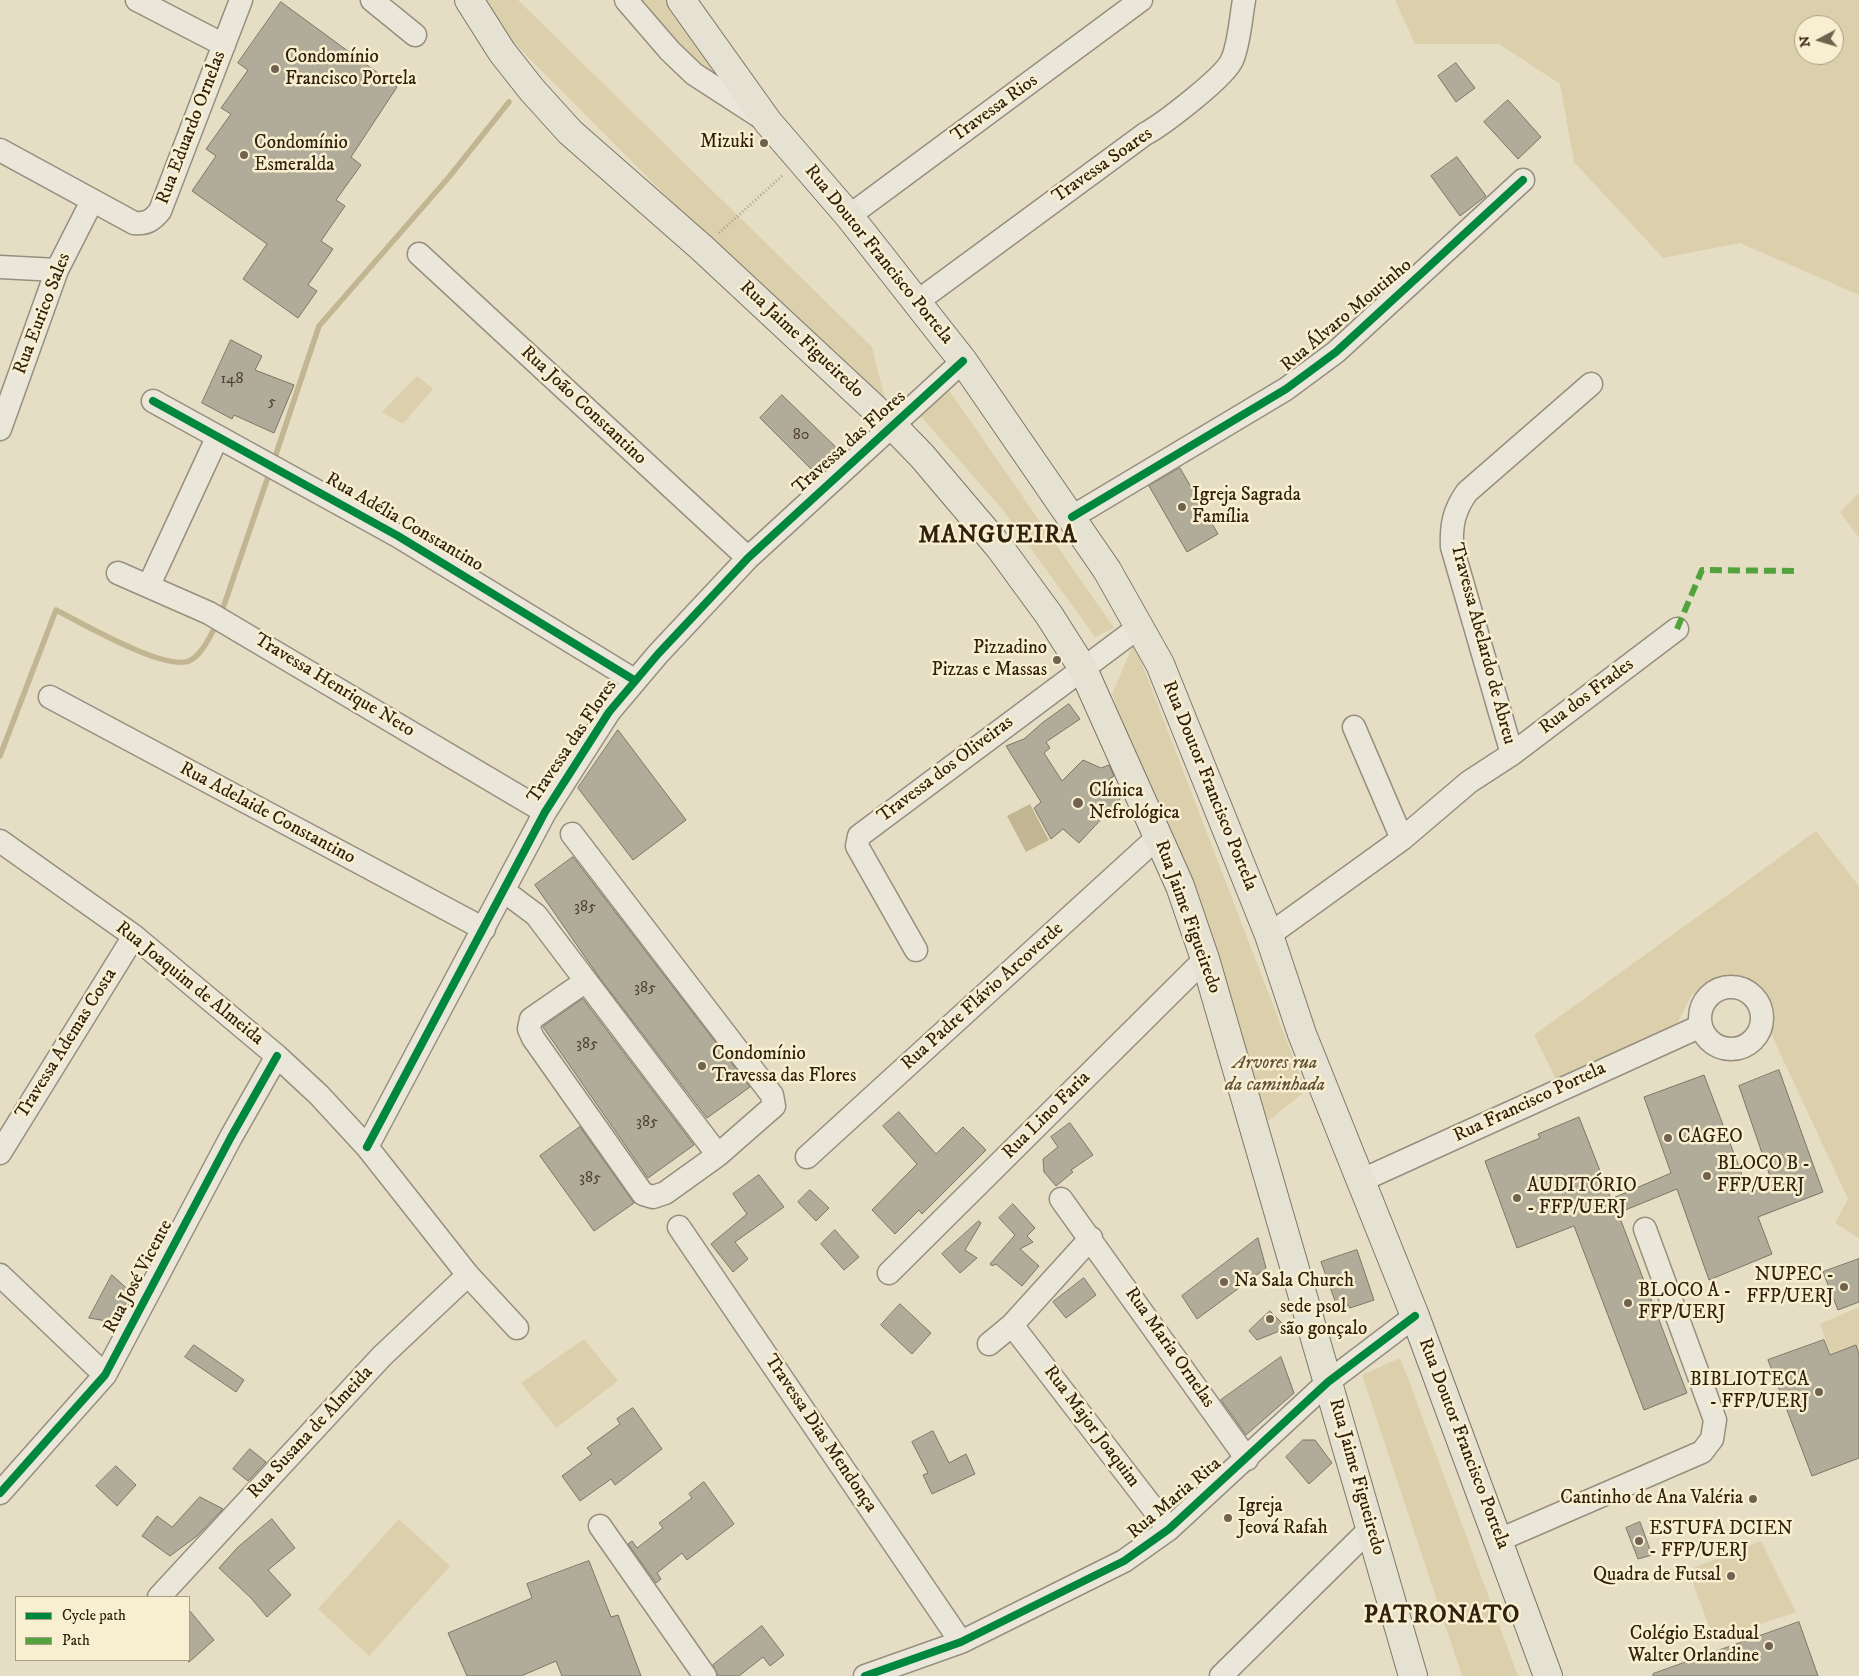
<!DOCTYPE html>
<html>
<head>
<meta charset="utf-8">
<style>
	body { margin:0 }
	#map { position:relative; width:1859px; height:1676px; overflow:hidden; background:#e6dec4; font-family:"IM FELL DW Pica",serif }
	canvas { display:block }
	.legend { position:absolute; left:15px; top:1596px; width:175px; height:65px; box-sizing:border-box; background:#f8efd0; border:1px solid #a89c82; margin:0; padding:6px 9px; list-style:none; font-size:15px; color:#31200e }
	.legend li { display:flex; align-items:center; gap:10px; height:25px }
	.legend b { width:25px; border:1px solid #a89c82 }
	.north { position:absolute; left:1794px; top:15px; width:50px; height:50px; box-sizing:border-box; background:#f8efd0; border:1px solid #a89c82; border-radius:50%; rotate:264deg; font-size:14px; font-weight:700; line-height:20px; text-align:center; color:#31200e }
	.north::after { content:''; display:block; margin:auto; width:18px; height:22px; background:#70624e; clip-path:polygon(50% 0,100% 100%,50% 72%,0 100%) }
</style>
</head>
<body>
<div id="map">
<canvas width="1859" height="1676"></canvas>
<ul class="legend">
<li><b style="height:6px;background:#00873e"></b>Cycle path</li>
<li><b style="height:6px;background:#52a23e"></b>Path</li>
</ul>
<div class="north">N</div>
</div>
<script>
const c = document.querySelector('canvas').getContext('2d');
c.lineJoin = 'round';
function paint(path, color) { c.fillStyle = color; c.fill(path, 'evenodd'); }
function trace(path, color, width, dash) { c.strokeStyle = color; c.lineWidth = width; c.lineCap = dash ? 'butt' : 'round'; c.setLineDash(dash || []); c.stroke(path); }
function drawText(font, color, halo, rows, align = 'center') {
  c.font = font + ' "IM FELL DW Pica",serif'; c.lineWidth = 5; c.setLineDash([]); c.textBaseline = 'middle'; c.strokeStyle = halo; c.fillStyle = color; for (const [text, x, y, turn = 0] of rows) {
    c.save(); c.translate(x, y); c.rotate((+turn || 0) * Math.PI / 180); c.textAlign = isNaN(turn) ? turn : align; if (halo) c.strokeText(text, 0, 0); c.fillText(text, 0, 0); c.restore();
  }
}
paint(new Path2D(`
	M 487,0 L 518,0 L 872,347 L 886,403 L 696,226 L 508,37 Z
	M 634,0 L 675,0 L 739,93 L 701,72 Z
	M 1395,0 L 1859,0 L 1859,295 L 1740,243 L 1663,258 L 1574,162 L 1560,84 L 1499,44 L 1415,44 ZM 1804,25 L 1834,25 L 1834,55 L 1804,55 Z
	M 417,376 L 433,389 L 403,424 L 382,412 Z
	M 946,386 L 1114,628 L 1095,637 L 1003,510 L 916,411 Z
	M 1859,493 L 1859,538 L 1840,512 Z
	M 1134,643 L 1306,1091 L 1268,1121 L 1112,694 Z
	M 1816,831 L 1859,886 L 1859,1238 L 1835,1223 L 1848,1199 L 1773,1038 L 1763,1001 L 1740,979 L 1692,994 L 1675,1028 L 1557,1081 L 1534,1035 Z
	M 1859,1307 L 1859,1354 L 1856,1346 L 1831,1356 L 1820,1324 Z
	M 584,1339 L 618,1381 L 556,1428 L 521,1383 Z
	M 1400,1358 L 1409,1381 L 1518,1676 L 1462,1676 L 1362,1375 Z
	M 399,1519 L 450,1566 L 369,1656 L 318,1609 Z
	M 1761,1541 L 1796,1612 L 1714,1640 L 1688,1570 Z`), '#dcd0ac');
paint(new Path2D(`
	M 1030,804 L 1049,840 L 1026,852 L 1007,816 Z`), '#c2b592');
trace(new Path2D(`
	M 273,463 L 319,326 L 449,177 L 509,102
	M 221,614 L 270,471
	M 0,756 L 56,610 C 80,622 169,674 191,660 C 204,652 210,635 218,622`), '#c2b592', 5.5);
const building = new Path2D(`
	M 281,2 L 397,87 L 351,157 L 361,165 L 336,200 L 345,206 L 321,241 L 333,249 L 308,285 L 317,291 L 298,318 L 243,279 L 267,244 L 192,191 L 216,156 L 206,149 L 231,114 L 221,108 L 248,70 L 238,63 Z
	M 1456,63 L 1475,88 L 1456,102 L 1438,76 Z
	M 1508,100 L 1541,137 L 1518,159 L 1484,122 Z
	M 1457,157 L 1486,196 L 1460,216 L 1431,176 Z
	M 231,340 L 262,356 L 255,370 L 294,385 L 274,433 L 234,415 L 232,419 L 202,403 Z
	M 782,395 L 843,454 L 818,476 L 760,418 Z
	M 1180,468 L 1218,534 L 1187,552 L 1149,486 Z
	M 1069,704 L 1080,719 L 1046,742 L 1050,748 L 1044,753 L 1062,781 L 1083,760 L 1101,768 L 1109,765 L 1114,776 L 1109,779 L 1121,798 L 1079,843 L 1063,829 L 1051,839 L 1034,808 L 1041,802 L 1006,746 L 1024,739 L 1042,723 Z
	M 618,730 L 686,820 L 633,860 L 578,788 Z
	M 573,857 L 750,1087 L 707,1118 L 599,977 L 535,885 Z
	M 583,999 L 694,1145 L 648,1178 L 543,1027 Z
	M 1779,1070 L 1823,1192 L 1758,1217 L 1772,1254 L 1709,1280 L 1677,1189 L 1618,1213 L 1687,1393 L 1644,1410 L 1574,1226 L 1517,1248 L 1485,1161 L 1540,1138 L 1538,1134 L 1579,1117 L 1611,1199 L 1671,1173 L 1644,1097 L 1704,1075 L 1749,1193 L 1773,1185 L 1739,1086 Z
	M 899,1112 L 936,1154 L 963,1127 L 986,1150 L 922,1214 L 919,1210 L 895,1234 L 872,1210 L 917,1164 L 883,1126 Z
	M 1070,1123 L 1093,1155 L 1071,1170 L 1073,1172 L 1056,1186 L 1044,1172 L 1043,1159 L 1058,1147 L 1051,1137 Z
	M 580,1127 L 634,1203 L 594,1231 L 540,1156 Z
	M 759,1175 L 784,1207 L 735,1242 L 748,1259 L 733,1272 L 711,1244 L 747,1214 L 733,1194 Z
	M 810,1190 L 829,1208 L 816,1221 L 798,1202 Z
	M 1013,1204 L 1035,1228 L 1027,1236 L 1033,1242 L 1020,1249 L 1039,1266 L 1022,1286 L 996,1264 L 992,1266 L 990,1264 L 1015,1235 L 999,1218 Z
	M 979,1221 L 981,1223 L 965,1250 L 977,1258 L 960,1273 L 942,1254 Z
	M 835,1230 L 859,1257 L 844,1270 L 821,1244 Z
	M 1258,1238 L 1266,1268 L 1197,1319 L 1182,1296 Z
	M 1357,1250 L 1374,1300 L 1350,1308 L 1348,1305 L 1338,1309 L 1321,1262 Z
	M 1859,1259 L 1859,1302 L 1838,1310 L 1823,1272 Z
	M 112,1275 L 133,1294 L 112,1322 L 89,1318 Z
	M 1084,1278 L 1096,1295 L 1066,1318 L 1053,1302 Z
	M 900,1304 L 931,1333 L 912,1354 L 881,1325 Z
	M 1270,1311 L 1287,1328 L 1257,1340 L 1249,1331 Z
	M 1824,1340 L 1830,1355 L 1856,1345 L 1859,1354 L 1859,1458 L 1812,1476 L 1768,1360 Z
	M 194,1345 L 244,1380 L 236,1392 L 185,1357 Z
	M 1281,1357 L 1294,1393 L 1246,1435 L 1221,1400 Z
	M 633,1408 L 662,1449 L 615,1485 L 611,1479 L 580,1501 L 562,1476 L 592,1454 L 587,1448 L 620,1424 L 617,1419 Z
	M 933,1431 L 949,1463 L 966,1454 L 975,1474 L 932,1494 L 923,1475 L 928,1473 L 912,1442 Z
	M 1303,1440 L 1315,1440 L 1332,1463 L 1309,1484 L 1286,1457 Z
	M 250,1449 L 266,1462 L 248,1481 L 233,1469 Z
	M 116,1466 L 136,1485 L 117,1506 L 96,1486 Z
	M 704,1482 L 734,1524 L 687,1560 L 682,1553 L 657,1573 L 661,1579 L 656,1583 L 628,1544 L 632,1541 L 637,1548 L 663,1528 L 659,1523 L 692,1498 L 689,1494 Z
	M 200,1497 L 223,1509 L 197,1536 L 170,1556 L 142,1536 L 157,1516 L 172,1527 Z
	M 272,1519 L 295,1548 L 268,1570 L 291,1595 L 267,1617 L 251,1598 L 219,1568 L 238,1547 Z
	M 1640,1522 L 1652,1555 L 1638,1559 L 1626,1528 Z
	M 589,1561 L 611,1617 L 618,1615 L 641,1676 L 562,1676 L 556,1661 L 521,1676 L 467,1676 L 448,1633 L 532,1598 L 527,1584 Z
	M 189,1610 L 214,1640 L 189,1662 Z
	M 1799,1622 L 1818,1676 L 1653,1676 L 1653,1674 Z
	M 762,1626 L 784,1655 L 770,1666 L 763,1657 L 739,1676 L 718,1676 L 713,1665 Z`);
paint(building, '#b1ab99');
trace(building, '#7c7666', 1);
const minor = new Path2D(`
	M 137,0 L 224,45
	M 372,0 L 415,35
	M 626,0 L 670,51 L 694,74 L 765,120
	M 0,150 L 134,223 C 146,224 152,221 160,211 L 241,0
	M 849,216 L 1141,0
	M 419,254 L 748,558
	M 0,267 L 57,270
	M 918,301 L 1145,134 C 1162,125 1225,77 1232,60 C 1239,45 1241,17 1244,0
	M 153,401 L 398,536 L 634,680
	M 0,429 L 57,270 L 92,201
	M 1072,517 L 1286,389 L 1336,352 L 1523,180
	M 118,573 L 209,613 L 545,812
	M 149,585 L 217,438
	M 50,697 L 484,929
	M 1354,727 L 1402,839
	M 1512,754 L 1452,547 C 1451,525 1454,510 1467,492 L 1591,384
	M 572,834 L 772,1095 L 774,1106 L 718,1155 L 665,1193 L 653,1197 L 643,1194 L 533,1038 L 529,1029 L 531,1019 L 586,981
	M 0,841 L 134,936 L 277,1056 L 319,1095 L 367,1147 L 468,1275 L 517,1328
	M 504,891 L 536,915 L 718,1155
	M 1269,935 L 1402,839 L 1469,782 L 1512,754 L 1677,629
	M 916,950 L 857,846 L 859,836 L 1139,627
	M1700 1018a31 31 0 1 1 62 0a31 31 0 1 1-62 0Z
	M 367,1147 L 545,812 L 609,712 L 658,654 L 748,558 L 963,361
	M 0,1153 L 134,936
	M 807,1157 L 1159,836
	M 1360,1181 L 1701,1026
	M 1061,1199 L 1247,1459
	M 679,1227 L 961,1642
	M 889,1273 L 1205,959
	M 0,1275 L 105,1375
	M 1012,1325 L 1169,1529
	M 989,1344 L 1012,1325 L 1091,1238
	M 0,1493 L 105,1375 L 231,1137 L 277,1056
	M 600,1526 L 705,1676
	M 1499,1540 L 1702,1452 L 1712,1439 L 1715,1420 L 1645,1229
	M 159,1597 L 382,1356 L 468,1275
	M 865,1676 L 961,1642 L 1124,1561 L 1169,1529 L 1328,1382 L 1415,1316
	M 1221,1676 L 1370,1529`);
const major = new Path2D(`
	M 469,0 L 502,52 L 532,90 L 570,132 L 702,248 L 892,425 L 922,456 L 1000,548 L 1049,615 L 1082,667 L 1180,886 L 1205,959 L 1413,1676
	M 681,0 L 768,122 L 849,216 L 963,361 L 1107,570 L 1160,664 L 1269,935 L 1302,1034 L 1415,1316 L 1548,1676`);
trace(minor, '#968f7f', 25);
trace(major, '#7c7666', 30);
trace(new Path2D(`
	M 719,233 L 783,175`), '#a7a296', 3, [1, 2.5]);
trace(minor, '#eae6d9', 22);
trace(major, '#e6e2d3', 28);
trace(new Path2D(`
	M 1677,629 L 1702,570 L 1798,571`), '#52a23e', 6, [12, 6]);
trace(new Path2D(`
	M 153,401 L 398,536 L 634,680
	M 1072,517 L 1286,389 L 1336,352 L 1523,180
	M 367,1147 L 545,812 L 609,712 L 658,654 L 748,558 L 963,361
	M 0,1493 L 105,1375 L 231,1137 L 277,1056
	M 865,1676 L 961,1642 L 1124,1561 L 1169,1529 L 1328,1382 L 1415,1316`), '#00873e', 8);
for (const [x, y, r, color] of [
	[275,69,5,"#70624e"],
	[764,143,5,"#70624e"],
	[244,155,5,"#70624e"],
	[1182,507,5,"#70624e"],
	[1057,660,5,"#70624e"],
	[1078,803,6,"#70624e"],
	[702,1066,5,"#70624e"],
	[1668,1138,5,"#70624e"],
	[1707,1176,5,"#70624e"],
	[1517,1198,5,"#70624e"],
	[1224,1282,5,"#70624e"],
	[1844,1287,5,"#70624e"],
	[1628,1303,5,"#70624e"],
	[1270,1319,5,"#70624e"],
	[1819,1392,5,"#70624e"],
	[1753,1499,5,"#70624e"],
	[1228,1518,5,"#70624e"],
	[1639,1541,5,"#70624e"],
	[1731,1576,5,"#70624e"],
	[1769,1646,5,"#70624e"]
]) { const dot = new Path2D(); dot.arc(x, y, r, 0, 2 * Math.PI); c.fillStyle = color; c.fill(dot); trace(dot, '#f8efd0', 2); }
drawText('16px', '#514331', null, [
	["148",232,380],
	["5",272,403],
	["80",801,436],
	["385",585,908],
	["385",645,989],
	["385",587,1045],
	["385",647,1123],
	["385",590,1179]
]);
drawText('19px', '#31200e', '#f8efd0', [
	["Condomínio",285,58],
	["Francisco Portela",285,80],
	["Mizuki",754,143,"right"],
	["Condomínio",254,144],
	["Esmeralda",254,166],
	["Igreja Sagrada",1192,496],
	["Família",1192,518],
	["Pizzadino",1047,649,"right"],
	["Pizzas e Massas",1047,671,"right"],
	["Clínica",1089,792],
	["Nefrológica",1089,814],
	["Condomínio",712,1055],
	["Travessa das Flores",712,1077],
	["CAGEO",1678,1138],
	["BLOCO B -",1717,1165],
	["FFP/UERJ",1717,1187],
	["AUDITÓRIO",1527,1187],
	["- FFP/UERJ",1527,1209],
	["NUPEC -",1834,1276,"right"],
	["FFP/UERJ",1834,1298,"right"],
	["Na Sala Church",1234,1282],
	["BLOCO A -",1638,1292],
	["FFP/UERJ",1638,1314],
	["sede psol",1280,1308],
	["são gonçalo",1280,1330],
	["BIBLIOTECA",1809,1381,"right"],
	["- FFP/UERJ",1809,1403,"right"],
	["Cantinho de Ana Valéria",1743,1499,"right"],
	["Igreja",1238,1507],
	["Jeová Rafah",1238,1529],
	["ESTUFA DCIEN",1649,1530],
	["- FFP/UERJ",1649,1552],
	["Quadra de Futsal",1721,1576,"right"],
	["Colégio Estadual",1759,1635,"right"],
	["Walter Orlandine",1759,1657,"right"]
], 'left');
drawText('19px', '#31200e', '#f8efd0', [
	["Travessa Rios",995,109,-36],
	["Rua Eduardo Ornelas",192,128,-69],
	["Travessa Soares",1103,166,-35],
	["Rua Doutor Francisco Portela",878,255,51],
	["Rua Eurico Sales",43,314,-69],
	["Rua Álvaro Moutinho",1347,316,-40],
	["Rua Jaime Figueiredo",801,340,43],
	["Rua João Constantino",583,406,43],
	["Travessa das Flores",850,443,-42],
	["Rua Adélia Constantino",404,523,30],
	["Travessa Abelardo de Abreu",1482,644,75],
	["Travessa Henrique Neto",334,686,31],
	["Rua dos Frades",1587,697,-37],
	["Travessa das Flores",573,742,-56],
	["Travessa dos Oliveiras",946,770,-37],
	["Rua Doutor Francisco Portela",1209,786,68],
	["Rua Adelaide Constantino",267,814,28],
	["Rua Jaime Figueiredo",1187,917,70],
	["Rua Joaquim de Almeida",189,984,39],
	["Rua Padre Flávio Arcoverde",983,997,-42],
	["Travessa Ademas Costa",67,1044,-58],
	["Rua Francisco Portela",1530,1103,-25],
	["Rua Lino Faria",1047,1116,-45],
	["Rua José Vicente",139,1277,-62],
	["Rua Maria Ornelas",1169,1348,55],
	["Rua Major Joaquim",1091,1427,53],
	["Rua Susana de Almeida",311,1433,-47],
	["Travessa Dias Mendonça",820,1434,56],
	["Rua Doutor Francisco Portela",1463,1444,69],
	["Rua Jaime Figueiredo",1356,1477,74],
	["Rua Maria Rita",1175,1499,-40]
]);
drawText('italic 19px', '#625138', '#f8efd0', [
	["Arvores rua",1275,1064],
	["da caminhada",1275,1086]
]);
c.letterSpacing = '1px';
drawText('bold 24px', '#31200e', '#f8efd0', [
	["MANGUEIRA",998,537],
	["PATRONATO",1442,1617]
]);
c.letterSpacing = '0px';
</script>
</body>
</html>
